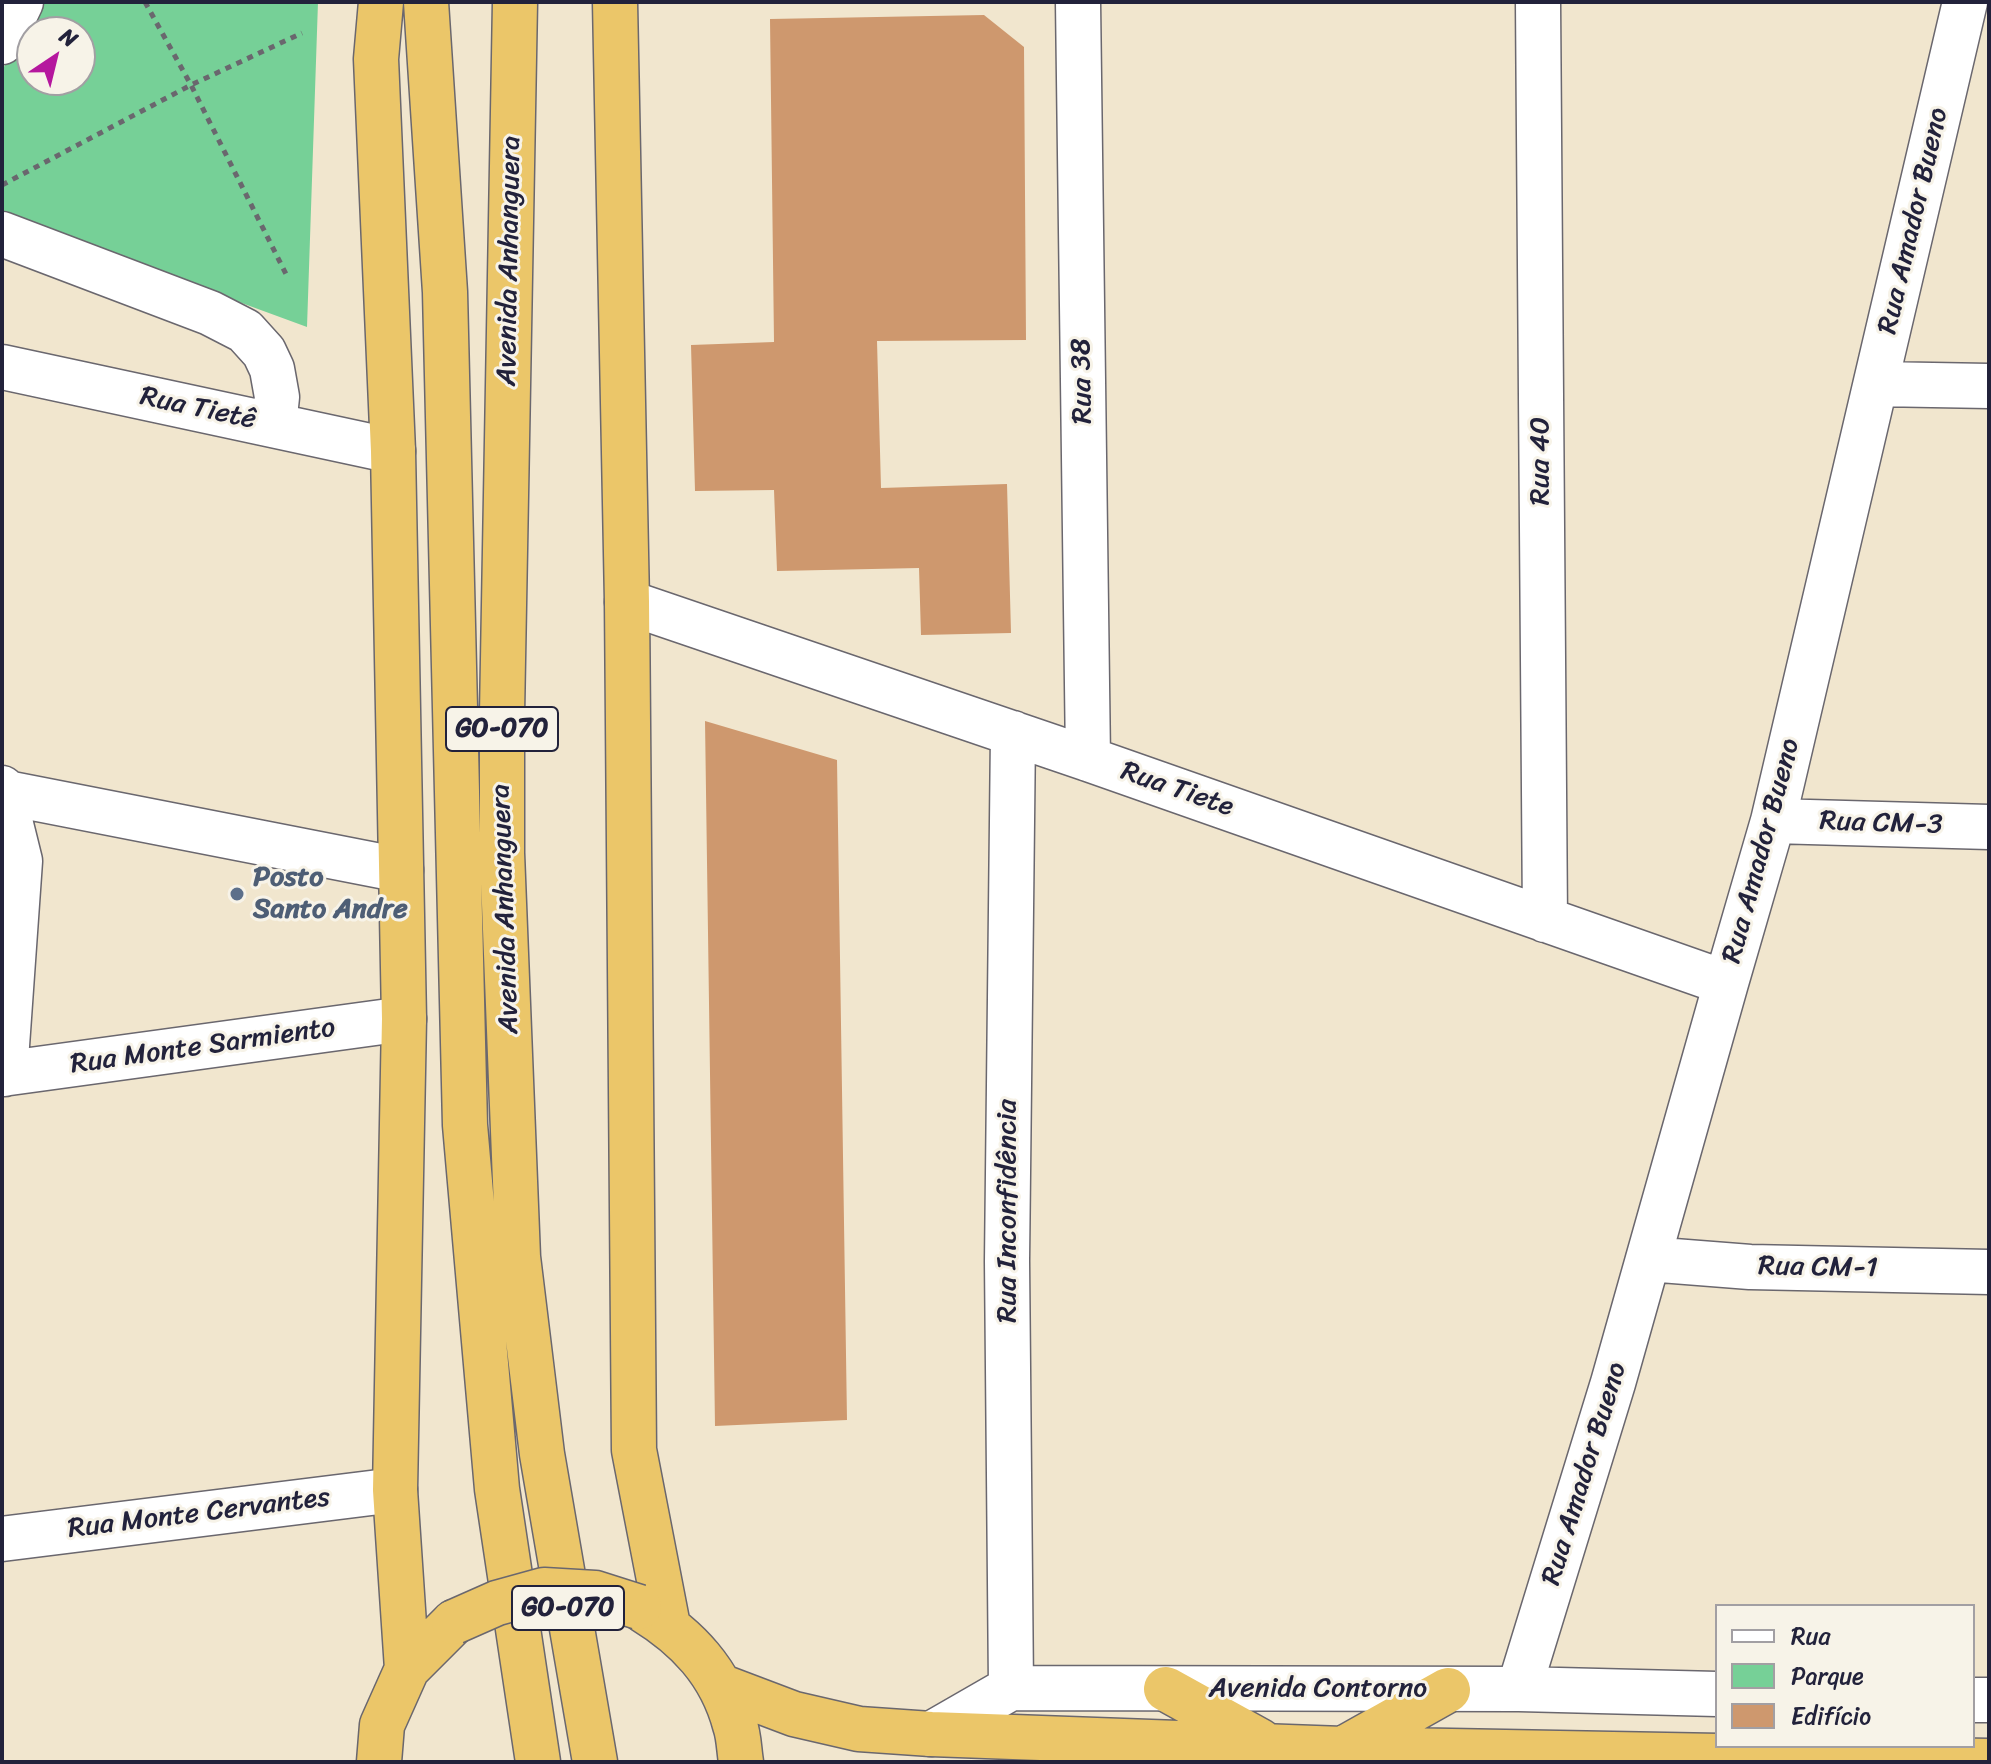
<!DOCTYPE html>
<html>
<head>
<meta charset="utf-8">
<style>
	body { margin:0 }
	#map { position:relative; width:1991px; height:1764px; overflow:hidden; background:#f1e6ce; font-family:Sriracha,sans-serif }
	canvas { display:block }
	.frame { position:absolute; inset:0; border:4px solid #22223b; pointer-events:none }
	.legend { position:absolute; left:1715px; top:1604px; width:260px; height:144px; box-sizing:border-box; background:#f7f3e8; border:2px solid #a29fa3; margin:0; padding:10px 14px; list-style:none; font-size:24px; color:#22223b }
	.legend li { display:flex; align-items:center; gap:16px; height:40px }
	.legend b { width:40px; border:2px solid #a29fa3 }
	.north { position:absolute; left:16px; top:16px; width:80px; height:80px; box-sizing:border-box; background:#f7f3e8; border:2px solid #a29fa3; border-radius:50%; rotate:35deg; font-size:22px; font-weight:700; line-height:32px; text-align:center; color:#22223b }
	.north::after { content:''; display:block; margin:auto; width:28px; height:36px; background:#b5179e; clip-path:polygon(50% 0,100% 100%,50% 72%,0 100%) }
</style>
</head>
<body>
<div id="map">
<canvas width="1991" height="1764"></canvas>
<div class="frame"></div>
<ul class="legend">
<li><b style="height:10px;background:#fff"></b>Rua</li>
<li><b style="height:22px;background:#76d097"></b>Parque</li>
<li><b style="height:22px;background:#ce986e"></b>Edifício</li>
</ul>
<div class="north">N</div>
</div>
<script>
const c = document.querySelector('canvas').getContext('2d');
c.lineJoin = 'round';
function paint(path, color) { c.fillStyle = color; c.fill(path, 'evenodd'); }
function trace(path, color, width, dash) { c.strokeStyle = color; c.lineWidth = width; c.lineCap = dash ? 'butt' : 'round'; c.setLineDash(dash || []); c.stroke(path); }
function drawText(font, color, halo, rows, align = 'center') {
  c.font = font + ' Sriracha,sans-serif'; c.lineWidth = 6; c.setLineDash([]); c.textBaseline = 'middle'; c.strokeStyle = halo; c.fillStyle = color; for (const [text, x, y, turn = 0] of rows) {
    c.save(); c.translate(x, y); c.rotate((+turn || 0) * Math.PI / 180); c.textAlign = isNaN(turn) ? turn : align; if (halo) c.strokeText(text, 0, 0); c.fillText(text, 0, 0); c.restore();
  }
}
paint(new Path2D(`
	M 36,2 L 318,2 L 307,327 L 2,215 L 2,71 ZM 32,32 L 80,32 L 80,80 L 32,80 Z`), '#76d097');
paint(new Path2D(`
	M 984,15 L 1024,47 L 1026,340 L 877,341 L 881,488 L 1007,484 L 1011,633 L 921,635 L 919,568 L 777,571 L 774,490 L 695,491 L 691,345 L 774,342 L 770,19 Z
	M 705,721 L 837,760 L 847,1420 L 715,1426 Z`), '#ce986e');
const minor = new Path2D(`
	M 1078,2 L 1088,759
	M 1538,2 L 1545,920
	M 2,42 L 21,2
	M 2,234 L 210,313 L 245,331 L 264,352 L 272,369 L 277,397 L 274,425
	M 2,367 L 393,451
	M 1876,384 L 1989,386
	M 627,602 L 1088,759 L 1726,983
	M 2,788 L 20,861 L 5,1074
	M 2,792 L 401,870
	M 1773,821 L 1989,827
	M 2,1074 L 404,1019
	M 1648,1259 L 1750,1267 L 1989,1272
	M 2,1539 L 395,1490
	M 1011,1688 L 1007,1261 L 1013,733
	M 1519,1689 L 1613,1383 L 1726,983 L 1773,821 L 1965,2
	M 1973,1700 L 1989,1700
	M 931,1734 L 1011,1688 L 1519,1689 L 1717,1694`);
const highway = new Path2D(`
	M 381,2 L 376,59 L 393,451 L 404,1019 L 395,1490 L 407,1669
	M 426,2 L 445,292 L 465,1125 L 497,1489 L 538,1762
	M 515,2 L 502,714 L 502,853 L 518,1257 L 542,1454 L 595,1762
	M 615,2 L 627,602 L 634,1450 L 668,1626
	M 643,1610 C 687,1637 721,1672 735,1725 C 739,1736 739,1750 741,1762
	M 720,1686 L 794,1714 L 859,1729 L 931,1734 L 1343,1749 L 1989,1761
	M 1166,1689 L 1260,1741
	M 1343,1749 L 1448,1690
	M 379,1762 L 382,1725 L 407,1669 L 454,1622`);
trace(minor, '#6a676e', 47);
trace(highway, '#6a676e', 47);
trace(new Path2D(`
	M 145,2 L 191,85 L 287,276
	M 2,185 L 191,85 L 302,33`), '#6a676e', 5, [6, 6]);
trace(minor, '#fff', 44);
trace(highway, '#ebc669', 44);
const highwayBridge = new Path2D(`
	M 454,1622 L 497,1603 L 544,1590 L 595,1593 L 639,1607`);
trace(highwayBridge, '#6a676e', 47, []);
trace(highwayBridge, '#ebc669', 44);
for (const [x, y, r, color] of [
	[237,894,8,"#5c6f8a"]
]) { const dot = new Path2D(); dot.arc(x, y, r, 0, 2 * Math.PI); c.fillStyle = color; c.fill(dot); trace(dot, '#f7f3e8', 3); }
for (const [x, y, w] of [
	[502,729,112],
	[568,1608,112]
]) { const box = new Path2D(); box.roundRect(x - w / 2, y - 22, w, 44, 6); c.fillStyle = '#f7f3e8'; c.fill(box); trace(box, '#22223b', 2); }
drawText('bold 26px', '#22223b', null, [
	["GO-070",502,729],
	["GO-070",568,1608]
]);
drawText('28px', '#22223b', '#f7f3e8', [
	["Rua Amador Bueno",1914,221,-77],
	["Avenida Anhanguera",510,261,-89],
	["Rua 38",1083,381,-91],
	["Rua Tietê",198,409,12],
	["Rua 40",1541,461,-90],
	["Rua Tiete",1177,790,19],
	["Rua CM-3",1881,824,2],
	["Rua Amador Bueno",1762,851,-75],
	["Avenida Anhanguera",506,909,-92],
	["Rua Monte Sarmiento",203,1047,-8],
	["Rua Inconfidência",1008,1211,-90],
	["Rua CM-1",1818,1268,1],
	["Rua Amador Bueno",1585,1474,-73],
	["Rua Monte Cervantes",199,1514,-7],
	["Avenida Contorno",1318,1689]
]);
drawText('bold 28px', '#4e5e75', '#f7f3e8', [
	["Posto",253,878],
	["Santo Andre",253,910]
], 'left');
</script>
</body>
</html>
